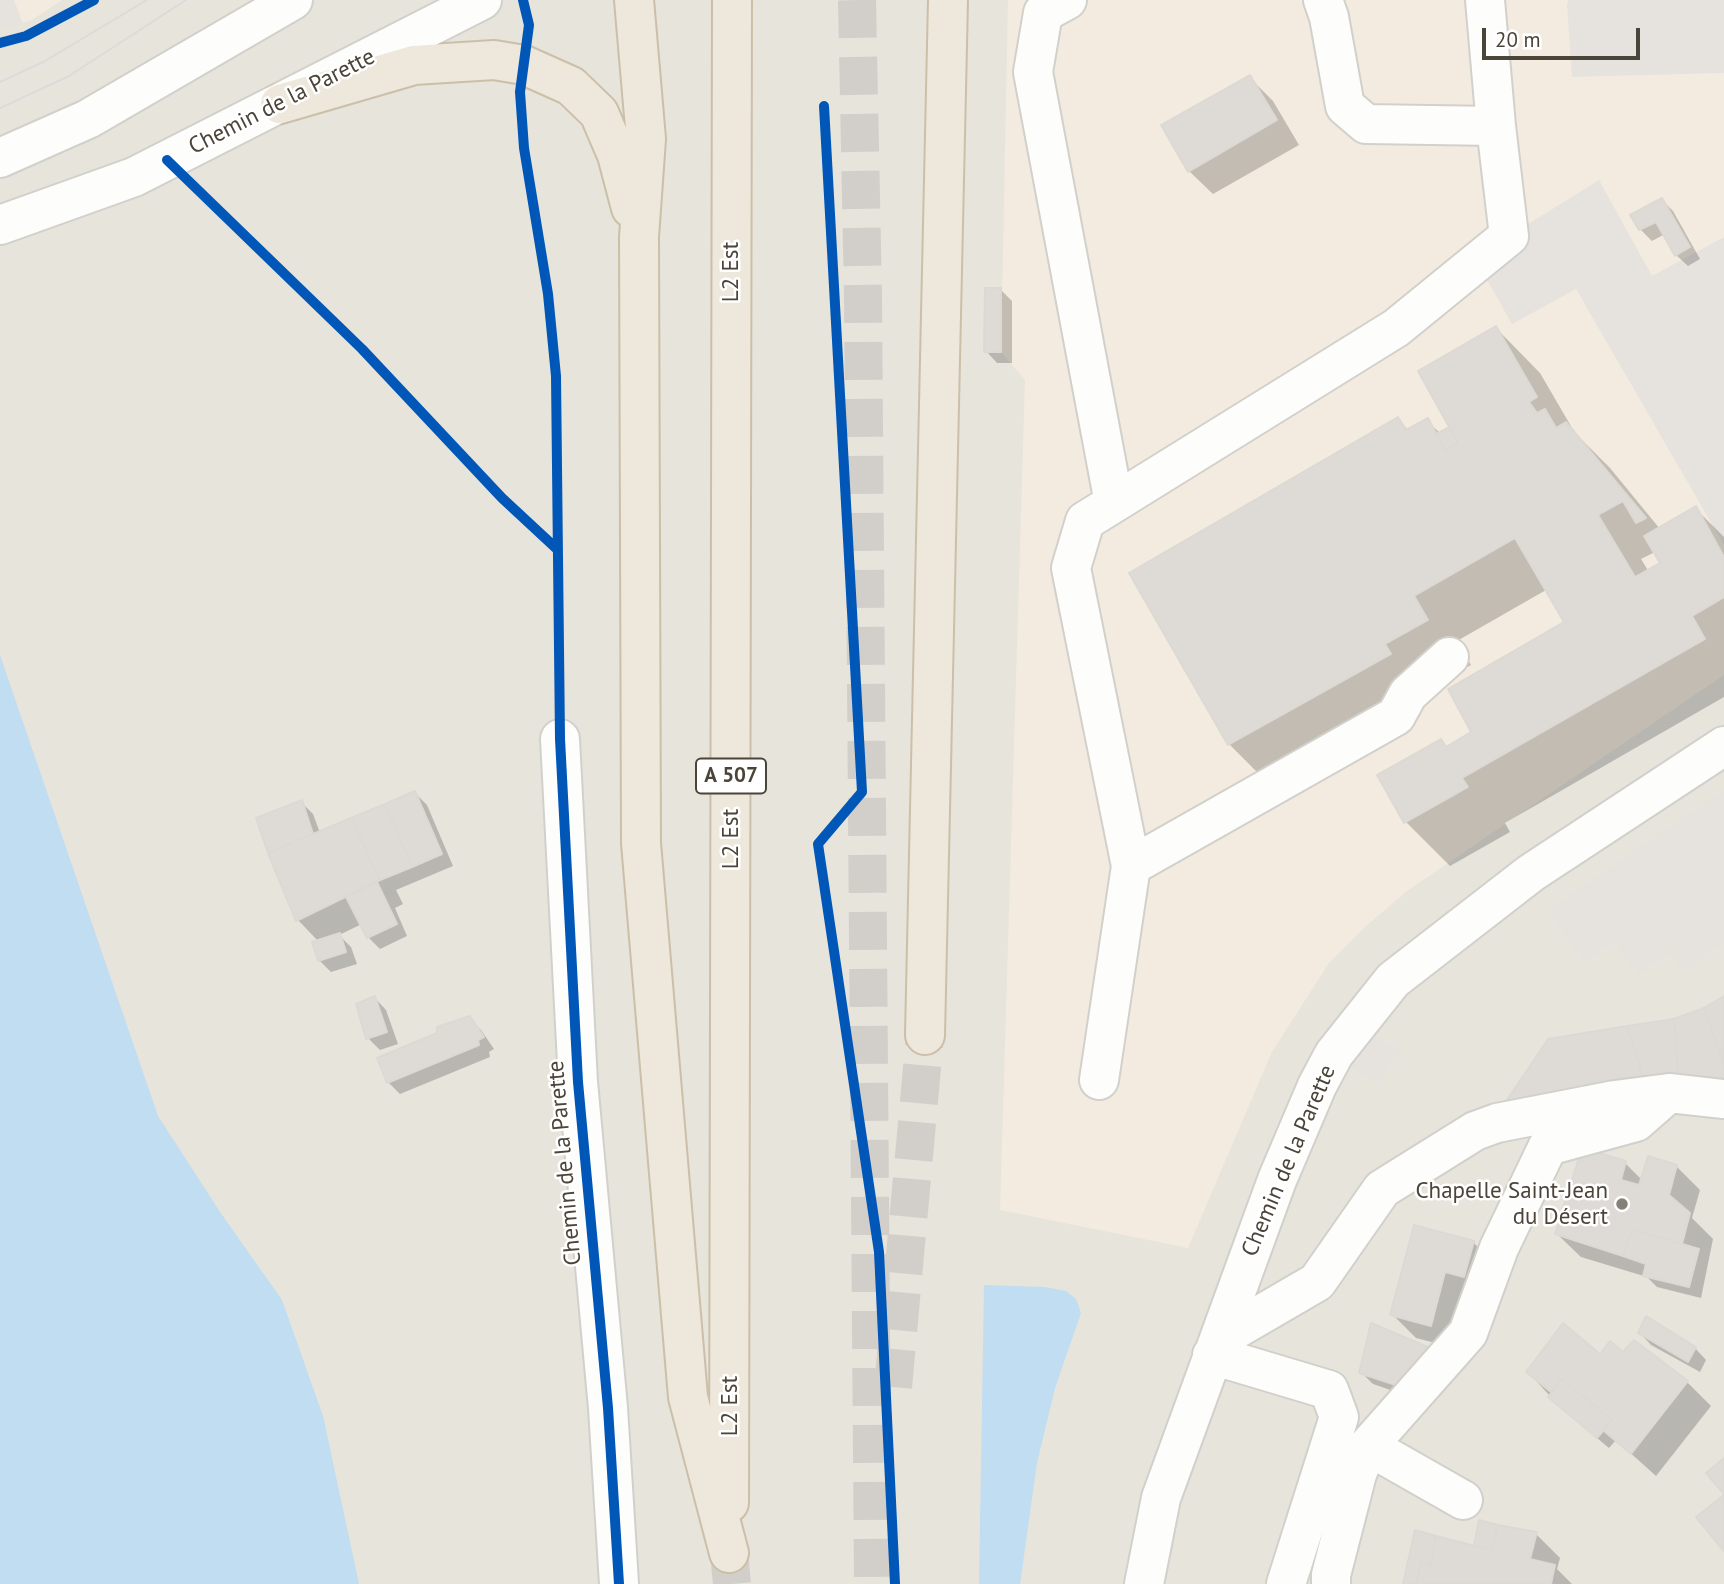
<!DOCTYPE html>
<html>
<head>
<meta charset="utf-8">
<style>
	body { margin:0 }
	#map { position:relative; width:1724px; height:1584px; overflow:hidden; background:#f4f2ee; font-family:"PT Sans",sans-serif }
	canvas { display:block }
	.scale { position:absolute; left:1482px; top:28px; width:158px; height:32px; box-sizing:border-box; border:4px solid #4b4439; border-top:0; padding-left:9px; font-size:21px; line-height:24px; white-space:nowrap; color:#4b4439; -webkit-text-stroke:5px #fff; paint-order:stroke }
</style>
</head>
<body>
<div id="map">
<canvas width="1724" height="1584"></canvas>
<div class="scale">20 m</div>
</div>
<script>
const c = document.querySelector('canvas').getContext('2d');
c.lineJoin = 'round';
function paint(path, color) { c.fillStyle = color; c.fill(path, 'evenodd'); }
function trace(path, color, width, dash) { c.strokeStyle = color; c.lineWidth = width; c.lineCap = dash ? 'butt' : 'round'; c.setLineDash(dash || []); c.stroke(path); }
function drawText(font, color, halo, rows, align = 'center') {
  c.font = font + ' "PT Sans",sans-serif'; c.lineWidth = 5; c.setLineDash([]); c.textBaseline = 'middle'; c.strokeStyle = halo; c.fillStyle = color; for (const [text, x, y, turn = 0] of rows) {
    c.save(); c.translate(x, y); c.rotate((+turn || 0) * Math.PI / 180); c.textAlign = isNaN(turn) ? turn : align; if (halo) c.strokeText(text, 0, 0); c.fillText(text, 0, 0); c.restore();
  }
}
paint(new Path2D(`
	M 0,0 L 1724,0 L 1724,1584 L 0,1584 Z`), '#e7e4dc');
paint(new Path2D(`
	M 0,0 L 62,0 L 32,20 L 0,30 Z
	M 1008,0 L 1724,0 L 1724,675 L 1407,891 L 1365,927 L 1329,963 L 1272,1052 L 1188,1248 L 1000,1210 L 1025,380 L 1001,352 Z`), '#f3ebdf');
paint(new Path2D(`
	M 0,0 L 14,0 L 23,24 L 0,30 Z
	M 1569,0 L 1724,0 L 1724,73 L 1572,77 L 1567,4 Z
	M 1599,180 L 1652,276 L 1724,237 L 1724,545 L 1576,289 L 1512,324 L 1477,262 L 1509,236 Z
	M 1724,791 L 1724,942 L 1684,971 L 1669,952 L 1638,975 L 1614,942 L 1584,963 L 1548,910 Z
	M 1358,1024 L 1400,1051 L 1376,1084 L 1334,1054 Z`), '#e6e3df');
paint(new Path2D(`
	M 0,655 L 158,1116 L 220,1212 L 282,1300 L 323,1416 L 359,1584 L 0,1584 Z
	M 984,1285 L 1045,1287 L 1066,1291 L 1076,1299 L 1081,1313 L 1055,1388 L 1037,1463 L 1020,1584 L 979,1584 Z`), '#c0ddf1');
paint(new Path2D(`
	M 1249,77 L 1273,101 L 1299,145 L 1213,194 L 1189,171 Z
	M 1662,200 L 1673,211 L 1700,259 L 1688,266 L 1676,255 L 1665,234 L 1652,241 L 1640,229 Z
	M 1001,290 L 1012,301 L 1012,363 L 997,363 L 986,351 Z
	M 1496,328 L 1540,373 L 1575,433 L 1610,468 L 1660,529 L 1695,508 L 1724,537 L 1724,697 L 1505,823 L 1510,832 L 1450,866 L 1406,822 L 1441,741 L 1447,748 L 1474,733 L 1567,623 L 1546,590 L 1457,641 L 1471,665 L 1428,689 L 1434,698 L 1273,788 L 1229,744 L 1398,419 L 1409,431 L 1427,421 L 1441,434 L 1452,428 ZM 1655,552 L 1662,564 L 1649,572 L 1641,559 Z
	M 415,793 L 427,805 L 453,866 L 396,890 L 403,904 L 395,908 L 407,936 L 380,949 L 368,937 L 362,924 L 339,935 L 351,947 L 357,964 L 331,972 L 319,960 L 319,942 L 298,920 L 258,819 L 301,802 L 313,814 L 320,833 Z
	M 375,998 L 386,1010 L 398,1044 L 380,1050 L 368,1038 Z
	M 469,1018 L 481,1030 L 494,1049 L 489,1052 L 490,1057 L 400,1094 L 388,1082 L 439,1034 Z
	M 1625,1163 L 1642,1180 L 1676,1166 L 1700,1190 L 1692,1218 L 1713,1239 L 1701,1298 L 1657,1287 L 1647,1277 L 1581,1257 L 1557,1234 Z
	M 1473,1242 L 1496,1266 L 1455,1348 L 1416,1338 L 1392,1314 Z
	M 1640,1333 L 1695,1348 L 1706,1360 L 1700,1372 L 1651,1345 Z
	M 1623,1354 L 1687,1382 L 1711,1406 L 1656,1476 L 1616,1440 L 1609,1448 L 1561,1408 L 1528,1372 L 1600,1356 Z
	M 1440,1361 L 1411,1397 L 1373,1384 L 1361,1372 Z
	M 1536,1534 L 1560,1558 L 1557,1569 L 1572,1584 L 1405,1584 L 1481,1549 L 1476,1544 Z`), '#0003');
const building = new Path2D(`
	M 1250,75 L 1277,120 L 1188,172 L 1161,125 Z
	M 1662,198 L 1690,247 L 1675,256 L 1656,222 L 1639,230 L 1630,215 Z
	M 985,288 L 1001,288 L 1001,352 L 984,352 Z
	M 1496,326 L 1537,397 L 1529,402 L 1537,413 L 1545,409 L 1556,428 L 1566,422 L 1646,518 L 1636,523 L 1623,501 L 1598,515 L 1635,577 L 1660,563 L 1644,536 L 1696,506 L 1724,557 L 1724,597 L 1692,616 L 1705,639 L 1462,778 L 1468,787 L 1404,823 L 1377,775 L 1441,739 L 1446,747 L 1471,732 L 1448,689 L 1564,622 L 1515,538 L 1414,596 L 1428,620 L 1385,644 L 1391,654 L 1228,745 L 1129,573 L 1398,417 L 1406,430 L 1428,418 L 1445,450 L 1458,443 L 1418,371 Z
	M 1450,427 L 1458,443 L 1445,450 L 1436,434 Z
	M 415,791 L 442,854 L 412,867 L 385,804 Z
	M 302,800 L 313,834 L 268,853 L 256,818 Z
	M 385,804 L 412,867 L 380,880 L 351,818 Z
	M 351,818 L 380,880 L 296,921 L 268,853 Z
	M 377,882 L 397,924 L 367,938 L 346,897 Z
	M 340,933 L 346,952 L 318,961 L 312,942 Z
	M 375,996 L 387,1032 L 366,1039 L 356,1004 Z
	M 1724,996 L 1724,1064 L 1704,1008 Z
	M 1704,1008 L 1724,1064 L 1724,1079 L 1679,1082 L 1674,1019 Z
	M 470,1016 L 484,1037 L 478,1040 L 479,1045 L 387,1083 L 377,1058 L 437,1033 L 437,1027 Z
	M 1674,1019 L 1679,1082 L 1645,1084 L 1627,1026 Z
	M 1627,1026 L 1645,1084 L 1505,1103 L 1548,1039 Z
	M 1582,1148 L 1626,1161 L 1621,1180 L 1639,1185 L 1648,1156 L 1677,1165 L 1669,1195 L 1690,1213 L 1682,1244 L 1632,1229 L 1623,1256 L 1555,1234 Z
	M 1414,1225 L 1474,1241 L 1464,1277 L 1445,1272 L 1431,1326 L 1390,1315 Z
	M 1632,1229 L 1699,1249 L 1689,1287 L 1643,1276 L 1646,1264 L 1623,1256 Z
	M 1646,1316 L 1696,1347 L 1688,1362 L 1638,1333 Z
	M 1371,1323 L 1430,1348 L 1399,1386 L 1359,1373 Z
	M 1563,1323 L 1600,1354 L 1610,1341 L 1623,1352 L 1634,1340 L 1688,1381 L 1631,1454 L 1603,1430 L 1612,1420 L 1562,1379 L 1551,1392 L 1526,1372 Z
	M 1562,1379 L 1612,1420 L 1597,1438 L 1548,1397 Z
	M 1724,1458 L 1724,1494 L 1706,1473 Z
	M 1724,1495 L 1724,1551 L 1696,1517 Z
	M 1479,1520 L 1498,1525 L 1491,1550 L 1474,1545 Z
	M 1498,1525 L 1537,1532 L 1530,1559 L 1555,1565 L 1551,1584 L 1416,1584 L 1421,1563 L 1431,1565 L 1436,1536 L 1491,1550 Z
	M 1415,1530 L 1436,1536 L 1431,1565 L 1421,1563 L 1416,1584 L 1403,1584 Z`);
paint(building, '#dedbd6');
trace(building, '#dcd9d4', 2);
trace(new Path2D(`
	M 857,0 L 863,298 L 873,1584
	M 893,1387 L 925,1035
	M 729,1553 L 732,1584`), '#d2cfca', 38, [38, 19]);
const minor = new Path2D(`
	M 1067,0 L 1043,13 L 1033,72 L 1114,503
	M 1323,0 L 1329,17 L 1345,106 L 1366,124 L 1496,126
	M 0,158 L 88,119 L 293,0
	M 0,225 L 134,177 L 482,0
	M 560,739 L 578,1082 L 608,1408 L 619,1584
	M 1131,866 L 1396,716 L 1408,694 L 1449,657
	M 1099,1080 L 1131,866 L 1071,568 L 1085,521 L 1396,328 L 1509,236 L 1496,126 L 1485,0
	M 1219,1339 L 1317,1282 L 1382,1189 L 1475,1131 L 1497,1123 L 1615,1100 L 1669,1093 L 1724,1099
	M 1212,1355 L 1329,1390 L 1339,1417 L 1286,1584
	M 1368,1446 L 1463,1500
	M 1144,1584 L 1161,1498 L 1277,1180 L 1317,1086 L 1334,1054 L 1393,980 L 1531,873 L 1724,746
	M 1331,1584 L 1331,1575 L 1357,1474 L 1368,1446 L 1468,1333 L 1499,1248 L 1548,1146 L 1636,1122 L 1669,1093`);
const highway = new Path2D(`
	M 634,0 L 646,139 L 639,237 L 641,843 L 688,1397 L 729,1553
	M 280,104 L 414,65 L 494,60 L 524,65 L 571,86 L 599,113 L 617,155 L 631,208
	M 925,1035 L 948,0
	M 729,1503 L 732,0`);
trace(minor, '#d2d0cb', 42);
trace(highway, '#ccbfa9', 42);
trace(minor, '#fdfdfc', 38);
trace(highway, '#ede8db', 38);
trace(new Path2D(`
	M 0,82 L 45,61 L 147,0
	M 0,108 L 69,76 L 186,0`), '#dbdbda', 2);
trace(new Path2D(`
	M 523,0 L 529,25 L 520,92 L 524,148 L 548,294 L 556,376 L 560,739 L 578,1082 L 608,1408 L 619,1584
	M 0,43 L 26,36 L 94,0
	M 824,106 L 862,792 L 818,844 L 879,1252 L 895,1584
	M 167,160 L 362,349 L 502,498 L 558,550`), '#0057b8', 10);
for (const [x, y, r, color] of [
	[1622,1204,7,"#868178"]
]) { const dot = new Path2D(); dot.arc(x, y, r, 0, 2 * Math.PI); c.fillStyle = color; c.fill(dot); trace(dot, '#fff', 2.5); }
for (const [x, y, w] of [
	[731,776,70]
]) { const box = new Path2D(); box.roundRect(x - w / 2, y - 17.5, w, 35, 5); c.fillStyle = '#fff'; c.fill(box); trace(box, '#4b4439', 2); }
drawText('bold 21px', '#4b4439', null, [
	["A 507",731,776]
]);
drawText('23px', '#4b4439', '#fff', [
	["Chemin de la Parette",282,102,-27],
	["L2 Est",731,272,-90],
	["L2 Est",731,839,-90],
	["Chemin de la Parette",1289,1161,-67],
	["Chemin de la Parette",565,1163,-95],
	["L2 Est",730,1406,-90]
]);
drawText('23px', '#4b4439', '#fff', [
	["Chapelle Saint-Jean",1608,1191],
	["du Désert",1608,1217]
], 'right');
</script>
</body>
</html>
